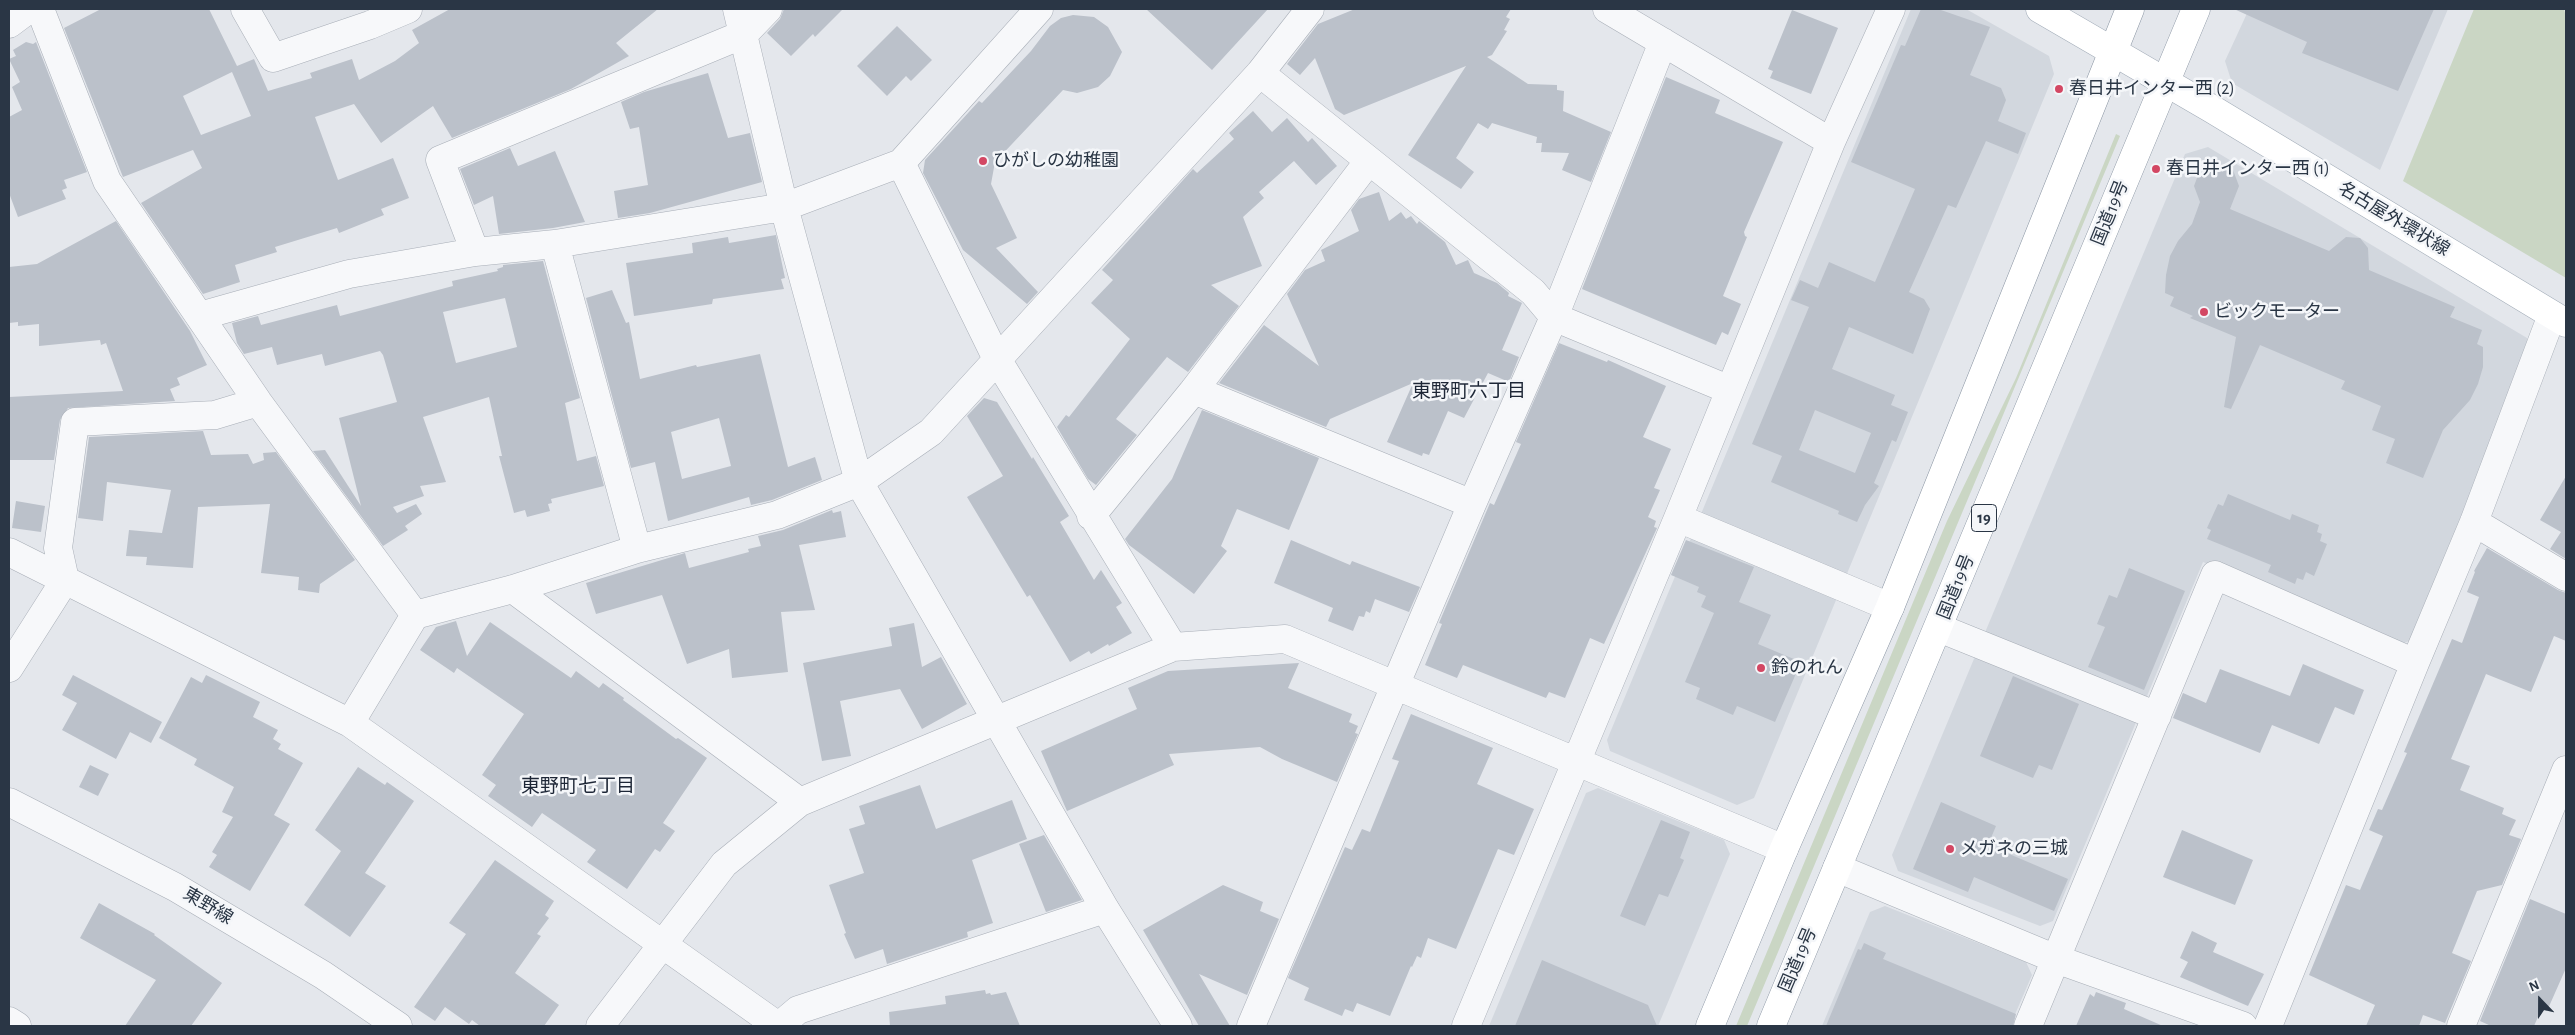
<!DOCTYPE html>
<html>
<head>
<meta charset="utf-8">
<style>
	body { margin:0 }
	#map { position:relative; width:2575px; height:1035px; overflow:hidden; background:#e4e7ec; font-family:"Alegreya Sans",sans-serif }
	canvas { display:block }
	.frame { position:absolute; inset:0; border:10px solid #2a3645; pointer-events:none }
	.north { position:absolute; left:2515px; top:975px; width:50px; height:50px; -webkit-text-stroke:4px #f4f6f9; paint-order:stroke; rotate:338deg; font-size:14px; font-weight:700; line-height:20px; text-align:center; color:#2a3645 }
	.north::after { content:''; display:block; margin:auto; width:18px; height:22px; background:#2a3645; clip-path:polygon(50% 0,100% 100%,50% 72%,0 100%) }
</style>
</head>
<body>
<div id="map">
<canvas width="2575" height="1035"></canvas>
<div class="frame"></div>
<div class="north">N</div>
</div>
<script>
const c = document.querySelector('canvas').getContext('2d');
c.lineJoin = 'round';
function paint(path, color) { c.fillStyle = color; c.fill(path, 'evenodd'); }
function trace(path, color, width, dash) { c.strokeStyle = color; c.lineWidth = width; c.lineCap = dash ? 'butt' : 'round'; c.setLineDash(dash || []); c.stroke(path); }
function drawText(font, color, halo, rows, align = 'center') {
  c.font = font + ' "Alegreya Sans","Noto Sans JP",sans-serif'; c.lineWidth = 5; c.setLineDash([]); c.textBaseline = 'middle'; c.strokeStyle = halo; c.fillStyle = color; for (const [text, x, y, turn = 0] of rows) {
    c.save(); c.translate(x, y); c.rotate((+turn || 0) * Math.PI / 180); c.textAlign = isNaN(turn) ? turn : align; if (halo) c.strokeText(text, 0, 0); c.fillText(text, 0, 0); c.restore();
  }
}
paint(new Path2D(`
	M 1911,9 L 1966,9 L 2049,56 L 2054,74 L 1754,798 L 1737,805 L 1610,751 L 1607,740 Z
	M 2249,9 L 2448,9 L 2380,170 L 2232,83 L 2225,61 Z
	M 2208,147 L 2527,338 L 2532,351 L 2413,639 L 2400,645 L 2203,562 L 2053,921 L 2040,926 L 1898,871 L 1892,855 L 2185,154 Z
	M 1598,788 L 1724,840 L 1730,854 L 1658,1026 L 1489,1026 L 1586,793 Z
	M 1885,906 L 2026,962 L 2032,975 L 2010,1026 L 1822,1026 L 1870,912 Z`), '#d2d7de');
paint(new Path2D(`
	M 2474,9 L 2564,9 L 2566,17 L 2566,278 L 2403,181 Z
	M 2116,134 L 2120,136 L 1747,1026 L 1736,1026 L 1947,521 L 2016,378 Z`), '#cad6c4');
paint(new Path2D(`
	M 101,9 L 209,9 L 237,66 L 254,59 L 268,91 L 312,78 L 310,73 L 352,59 L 359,80 L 395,61 L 419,43 L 412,30 L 450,9 L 658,9 L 616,43 L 629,56 L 571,89 L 452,138 L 433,106 L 381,143 L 354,104 L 315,117 L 338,180 L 393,158 L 409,198 L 381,209 L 384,215 L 339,233 L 337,228 L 275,247 L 277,252 L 235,265 L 240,282 L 203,294 L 141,203 L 202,168 L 193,150 L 123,177 L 64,28 ZM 232,72 L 251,116 L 201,135 L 183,96 Z
	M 784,9 L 843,9 L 815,37 L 813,34 L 791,56 L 767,33 L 780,19 Z
	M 1146,9 L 1268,9 L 1212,70 Z
	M 1355,9 L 1511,9 L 1506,17 L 1510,19 L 1504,30 L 1507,31 L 1492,55 L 1487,57 L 1528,84 L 1557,85 L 1557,90 L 1564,91 L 1563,111 L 1611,132 L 1591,182 L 1562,170 L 1569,153 L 1541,152 L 1542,143 L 1536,143 L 1537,137 L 1492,123 L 1488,129 L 1478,123 L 1456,158 L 1474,172 L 1461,189 L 1408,155 L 1466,66 L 1344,115 L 1335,109 L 1315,58 L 1300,75 L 1287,64 L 1318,24 Z
	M 1921,9 L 1938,9 L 1990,27 L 1970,75 L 2001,88 L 2006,100 L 1998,121 L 2026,133 L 2018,154 L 1986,141 L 1956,208 L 1948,205 L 1909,292 L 1924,299 L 1930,309 L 1913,354 L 1849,327 L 1832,369 L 1895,395 L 1891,405 L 1908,412 L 1896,442 L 1892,440 L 1874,483 L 1879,486 L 1865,505 L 1857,522 L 1838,514 L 1839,511 L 1771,482 L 1782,456 L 1752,444 L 1809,307 L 1791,300 L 1800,280 L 1818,288 L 1829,262 L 1875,282 L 1915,189 L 1851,162 L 1901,45 L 1905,46 ZM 1815,410 L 1871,433 L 1855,473 L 1799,450 Z
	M 2234,9 L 2434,9 L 2398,91 L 2302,53 L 2307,42 Z
	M 1792,10 L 1838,28 L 1811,94 L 1770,78 L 1773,71 L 1768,69 Z
	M 1073,15 L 1094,17 L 1108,27 L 1122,52 L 1110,76 L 1098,87 L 1077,93 L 1063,90 L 995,162 L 991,184 L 1017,238 L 996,248 L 1038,292 L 1027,304 L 963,250 L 923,173 L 925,160 L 979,101 L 982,103 L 1031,51 L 1050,26 L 1061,18 Z
	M 897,26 L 932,60 L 911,81 L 906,76 L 887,96 L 857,66 Z
	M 26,42 L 33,44 L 36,42 L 87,172 L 64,180 L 67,188 L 62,190 L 66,199 L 18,217 L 9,193 L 9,117 L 22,110 L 12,87 L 20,82 L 9,59 L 16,56 L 13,50 Z
	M 708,73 L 728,138 L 750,133 L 762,182 L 650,213 L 618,218 L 614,191 L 648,185 L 639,127 L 630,129 L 621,102 L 644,92 Z
	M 1666,77 L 1720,100 L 1715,113 L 1783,142 L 1744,232 L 1745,236 L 1747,237 L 1723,296 L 1741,304 L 1728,335 L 1722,332 L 1716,345 L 1582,289 Z
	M 1253,111 L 1272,132 L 1287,118 L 1308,142 L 1312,138 L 1337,166 L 1316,185 L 1294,161 L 1259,192 L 1264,198 L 1243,217 L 1262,266 L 1211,285 L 1239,306 L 1188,372 L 1167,357 L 1116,419 L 1137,435 L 1096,485 L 1088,479 L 1057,427 L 1066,415 L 1069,417 L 1130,339 L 1091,303 L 1113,280 L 1102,270 L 1193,169 L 1197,173 L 1234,139 L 1229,133 Z
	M 510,148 L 518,166 L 555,151 L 585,222 L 553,228 L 499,234 L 493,196 L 474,205 L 460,169 Z
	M 2216,163 L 2233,170 L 2239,186 L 2230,209 L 2329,251 L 2346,237 L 2360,238 L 2368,248 L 2369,270 L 2455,307 L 2450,317 L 2482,330 L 2477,344 L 2483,347 L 2483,367 L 2478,384 L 2470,400 L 2443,430 L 2423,478 L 2386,463 L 2395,439 L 2372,430 L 2381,406 L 2341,389 L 2345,381 L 2260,345 L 2231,409 L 2224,407 L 2236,337 L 2190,318 L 2193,316 L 2170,306 L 2174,297 L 2165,293 L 2166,275 L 2170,256 L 2178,241 L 2192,224 L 2200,202 L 2194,186 L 2200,170 Z
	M 1379,192 L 1389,221 L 1401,212 L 1406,219 L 1411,216 L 1417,224 L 1419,221 L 1445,242 L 1456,265 L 1468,260 L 1474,273 L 1497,283 L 1509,293 L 1508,296 L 1522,303 L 1502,350 L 1519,357 L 1509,382 L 1488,373 L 1464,418 L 1448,411 L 1429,455 L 1423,453 L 1422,456 L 1387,442 L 1413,383 L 1330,419 L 1326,427 L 1219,383 L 1264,325 L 1319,366 L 1287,294 L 1305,270 L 1325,261 L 1321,250 L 1359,231 L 1351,210 L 1359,199 Z
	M 116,221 L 190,331 L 207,365 L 177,378 L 180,385 L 170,389 L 175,401 L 68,408 L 60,420 L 54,460 L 9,460 L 9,397 L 123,391 L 106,343 L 101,345 L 100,340 L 39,346 L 39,324 L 18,326 L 18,322 L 9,323 L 9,267 L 37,264 Z
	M 776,235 L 785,278 L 781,279 L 784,289 L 713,299 L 712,304 L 634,316 L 626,263 L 693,253 L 692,243 L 728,237 L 729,243 Z
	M 543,261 L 580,398 L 565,403 L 577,461 L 596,456 L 604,486 L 551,499 L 552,503 L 548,504 L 550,511 L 527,517 L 525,510 L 514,513 L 499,456 L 502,456 L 489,397 L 423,417 L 446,482 L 420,486 L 424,496 L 393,507 L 397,513 L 416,504 L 422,514 L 405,526 L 408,530 L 383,546 L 313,451 L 325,450 L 361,506 L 339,418 L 397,402 L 383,355 L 380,351 L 325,366 L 322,354 L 277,365 L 272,347 L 244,354 L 237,343 L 232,323 L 258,316 L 261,325 L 337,305 L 340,316 L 453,286 L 452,281 L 498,271 L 497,269 L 503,267 L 503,265 ZM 505,298 L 517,347 L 456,363 L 443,312 Z
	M 612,290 L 626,323 L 629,322 L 640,379 L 696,365 L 697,367 L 760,354 L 788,467 L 815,457 L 822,480 L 772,500 L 751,505 L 749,497 L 668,521 L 655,462 L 631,468 L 586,298 ZM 719,418 L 731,466 L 682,479 L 671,432 Z
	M 1559,343 L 1607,362 L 1608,360 L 1666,386 L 1643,437 L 1671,449 L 1654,488 L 1660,490 L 1648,517 L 1656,521 L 1654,527 L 1657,528 L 1604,644 L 1590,638 L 1565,698 L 1549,692 L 1546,698 L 1463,665 L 1457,678 L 1425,665 L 1442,624 L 1439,623 L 1490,503 L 1494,505 L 1521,444 L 1516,442 Z
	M 984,398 L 997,402 L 1032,459 L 1033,457 L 1069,516 L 1060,522 L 1094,580 L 1101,570 L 1122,603 L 1116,607 L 1132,633 L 1109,646 L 1108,644 L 1091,654 L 1089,651 L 1070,662 L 1030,595 L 1027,597 L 967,497 L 1003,476 L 967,416 Z
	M 1202,410 L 1319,458 L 1289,530 L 1237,509 L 1221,546 L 1227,551 L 1194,594 L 1129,545 L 1125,539 L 1172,479 Z
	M 203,431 L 211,455 L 248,454 L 253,464 L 264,460 L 263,453 L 276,452 L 355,560 L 320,584 L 319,593 L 298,590 L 299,577 L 261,573 L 270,504 L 198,507 L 193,568 L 146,565 L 147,557 L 126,556 L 129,530 L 162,533 L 171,490 L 107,482 L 103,521 L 78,518 L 89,437 Z
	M 2566,476 L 2566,559 L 2550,549 L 2561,532 L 2540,520 Z
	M 2228,494 L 2290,520 L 2292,514 L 2319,525 L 2317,532 L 2322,534 L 2320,541 L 2327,544 L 2314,576 L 2306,572 L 2303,580 L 2297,578 L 2295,584 L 2268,572 L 2271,565 L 2207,539 L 2211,530 L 2207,528 L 2218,504 L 2223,506 Z
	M 16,501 L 45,506 L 41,532 L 12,528 Z
	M 832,510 L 833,513 L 841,511 L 846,537 L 799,545 L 815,610 L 781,612 L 788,672 L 732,678 L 729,649 L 687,664 L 662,595 L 596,614 L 586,583 L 685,553 L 689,568 L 749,552 L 748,549 L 761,546 L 758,536 L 783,530 Z
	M 1291,540 L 1350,565 L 1352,561 L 1420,587 L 1409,612 L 1375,599 L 1370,613 L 1366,611 L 1364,617 L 1359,616 L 1353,631 L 1328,621 L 1333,608 L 1274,583 Z
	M 1686,540 L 1754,567 L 1739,602 L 1771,615 L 1758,644 L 1801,662 L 1775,722 L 1737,706 L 1733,715 L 1696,699 L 1700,688 L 1685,682 L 1714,613 L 1701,607 L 1706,596 L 1697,592 L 1699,587 L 1671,575 Z
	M 2487,548 L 2558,590 L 2566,593 L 2566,641 L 2554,636 L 2531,692 L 2486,674 L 2451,759 L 2470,766 L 2460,790 L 2504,808 L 2502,814 L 2516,820 L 2509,835 L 2521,839 L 2502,885 L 2477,891 L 2452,953 L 2471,961 L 2445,1023 L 2423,1015 L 2419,1026 L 2366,1026 L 2375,1005 L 2309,975 L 2346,885 L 2360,890 L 2383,836 L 2369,830 L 2378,809 L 2382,810 L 2407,753 L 2404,752 L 2452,639 L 2462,643 L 2479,597 L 2467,592 L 2475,572 L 2474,571 Z
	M 2129,568 L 2185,591 L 2144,690 L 2088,667 L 2105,627 L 2097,624 L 2109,595 L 2117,598 Z
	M 456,621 L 467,656 L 490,622 L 571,678 L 576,671 L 599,688 L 603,683 L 624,698 L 623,700 L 676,739 L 678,738 L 707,758 L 663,823 L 675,831 L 660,852 L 655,849 L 627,889 L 587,862 L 596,850 L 542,813 L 532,827 L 488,796 L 496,785 L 482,775 L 524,714 L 457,668 L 454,673 L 420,650 L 436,627 Z
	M 914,623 L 922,667 L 941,657 L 967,704 L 922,729 L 900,689 L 840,701 L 851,756 L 822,761 L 803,663 L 892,646 L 889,628 Z
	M 1299,663 L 1288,688 L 1352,714 L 1349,722 L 1358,726 L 1355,733 L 1358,734 L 1337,782 L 1282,759 L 1260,747 L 1169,754 L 1174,765 L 1067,811 L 1041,751 L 1137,709 L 1128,688 L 1168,671 Z
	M 2303,664 L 2364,690 L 2354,715 L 2335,707 L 2319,744 L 2272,725 L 2260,753 L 2173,718 L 2183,693 L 2206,703 L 2220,669 L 2290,696 Z
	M 73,675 L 162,722 L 151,743 L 130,732 L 116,759 L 62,730 L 77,703 L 62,695 Z
	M 206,675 L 260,702 L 253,717 L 278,730 L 273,739 L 281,744 L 278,749 L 303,763 L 274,815 L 290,824 L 250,891 L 209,867 L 217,855 L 212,852 L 233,817 L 222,812 L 234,787 L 194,765 L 197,759 L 159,738 L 191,677 L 202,683 Z
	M 2013,676 L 2079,704 L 2052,770 L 2039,765 L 2033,778 L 1980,756 Z
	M 1411,714 L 1493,748 L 1477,784 L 1534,809 L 1514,855 L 1498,849 L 1456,949 L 1428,938 L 1421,958 L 1417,956 L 1412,967 L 1411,966 L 1390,1016 L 1357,1003 L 1353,1012 L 1345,1009 L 1342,1016 L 1304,1000 L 1309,988 L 1288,978 L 1345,847 L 1352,850 L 1362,829 L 1370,832 L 1399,761 L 1392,759 Z
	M 90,765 L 109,774 L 98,796 L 79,787 Z
	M 358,767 L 385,785 L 387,782 L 414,801 L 365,873 L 386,886 L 350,937 L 304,905 L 341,851 L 315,830 Z
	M 920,785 L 936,829 L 1012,800 L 1027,839 L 972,860 L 993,923 L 967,932 L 968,937 L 887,964 L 883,949 L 855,959 L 844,934 L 846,933 L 829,885 L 864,873 L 849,829 L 865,824 L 859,806 Z
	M 1941,802 L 1996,826 L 1988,845 L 2068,879 L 2054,911 L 1974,877 L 1968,892 L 1913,869 Z
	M 1661,820 L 1690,832 L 1680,858 L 1684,860 L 1668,897 L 1659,894 L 1645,926 L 1620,916 Z
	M 2182,830 L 2253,860 L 2235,905 L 2163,877 Z
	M 1044,835 L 1082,900 L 1046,912 L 1019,844 Z
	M 495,860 L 554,901 L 545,915 L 549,918 L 537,934 L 541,936 L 515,973 L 559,1005 L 544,1026 L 480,1026 L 472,1020 L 469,1024 L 445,1007 L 435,1021 L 414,1007 L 466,934 L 449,923 Z
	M 1223,885 L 1263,902 L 1260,911 L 1279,919 L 1247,995 L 1199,974 L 1230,1026 L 1199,1026 L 1143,930 Z
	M 2530,899 L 2566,914 L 2566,968 L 2547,1011 L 2541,1010 L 2534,1026 L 2491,1026 L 2480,1021 Z
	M 99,903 L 155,934 L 154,935 L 222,983 L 191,1026 L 125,1026 L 156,980 L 80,938 Z
	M 2192,931 L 2217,943 L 2213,952 L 2264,974 L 2248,1006 L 2180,977 L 2188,962 L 2180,958 Z
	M 1864,943 L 1886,953 L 1883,959 L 2016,1014 L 2013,1026 L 1826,1026 L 1858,949 L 1861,950 Z
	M 1542,960 L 1648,1005 L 1657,1026 L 1515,1026 Z
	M 985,990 L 986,994 L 990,993 L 991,995 L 1006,992 L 1020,1026 L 890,1026 L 889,1012 L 946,1004 L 945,996 Z
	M 2096,992 L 2126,1003 L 2124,1009 L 2163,1026 L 2076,1026 L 2090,994 L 2094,997 Z`), '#bbc1ca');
const minor = new Path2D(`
	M 40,9 L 107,181 L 258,402 L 415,615
	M 245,9 L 273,58 L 370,25 L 408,9
	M 737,9 L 784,207 L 859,482 L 1105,909 L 1178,1026
	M 1607,9 L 1831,142
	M 9,24 L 29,9
	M 1260,73 L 1533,292 L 1554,317 L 1730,390
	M 901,163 L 997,359 L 1173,647
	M 555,244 L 637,549
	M 475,252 L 440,160 L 744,34 L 768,9
	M 200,316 L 349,274 L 475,252 L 555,244 L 784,207 L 901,163 L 1039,9
	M 1194,390 L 1472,504
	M 1091,516 L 1194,390 L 1368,162
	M 1678,518 L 1890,607
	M 2474,522 L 2566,577
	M 9,552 L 350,723 L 778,1026
	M 513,589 L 800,802
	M 1939,628 L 2157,716
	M 9,668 L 65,580 L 58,548 L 75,422 L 215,415 L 258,402
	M 350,723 L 415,615 L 513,589 L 637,549 L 777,515 L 859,482 L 931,432 L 1260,73 L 1310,9
	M 9,802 L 175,887 L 323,975 L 398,1026
	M 1837,868 L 2056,959 L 2243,1026
	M 9,1021 L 17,1026
	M 600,1026 L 724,864 L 800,802 L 1173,647 L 1285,639 L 1784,849
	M 779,1026 L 798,1010 L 1105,909
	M 1251,1026 L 1472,504 L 1554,317 L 1663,42
	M 1466,1026 L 1678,518 L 1831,142 L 1891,9
	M 2028,1026 L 2215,575 L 2415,663
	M 2268,1026 L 2415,663 L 2474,522 L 2552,315
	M 2461,1026 L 2566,770`);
const major = new Path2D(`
	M 2040,9 L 2212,109 L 2566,323`);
const highway = new Path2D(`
	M 1710,1026 L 1784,849 L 1890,607 L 2130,9
	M 1771,1026 L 2196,9`);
trace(minor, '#a8aeb7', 29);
trace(major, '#a2acb8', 29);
trace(highway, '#8a95a3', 29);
trace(minor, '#f7f8fa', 28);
trace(major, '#fff', 28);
trace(highway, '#fff', 28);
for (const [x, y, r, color] of [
	[2059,89,5,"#d34763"],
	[983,161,5,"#d34763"],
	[2156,169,5,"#d34763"],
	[2204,312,5,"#d34763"],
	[1761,668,5,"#d34763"],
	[1950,849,5,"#d34763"]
]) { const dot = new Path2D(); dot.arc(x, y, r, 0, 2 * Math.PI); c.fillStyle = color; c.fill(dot); trace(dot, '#f4f6f9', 2); }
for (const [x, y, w] of [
	[1984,518,25]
]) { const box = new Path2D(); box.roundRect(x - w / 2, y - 13.5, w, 27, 4); c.fillStyle = '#f4f6f9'; c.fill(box); trace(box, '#2a3645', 1); }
drawText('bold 16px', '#2a3645', null, [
	["19",1984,518]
]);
drawText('18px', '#2a3645', '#f4f6f9', [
	["春日井インター西 (2)",2069,89],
	["ひがしの幼稚園",993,161],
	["春日井インター西 (1)",2166,169],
	["ビックモーター",2214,312],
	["鈴のれん",1771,668],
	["メガネの三城",1960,849]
], 'left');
drawText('18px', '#2a3645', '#f4f6f9', [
	["国道19号",2110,213,-68],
	["名古屋外環状線",2394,219,31],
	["国道19号",1956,587,-68],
	["東野線",208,906,31],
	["国道19号",1798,960,-67]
]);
drawText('19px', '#1d2636', '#f4f6f9', [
	["東野町六丁目",1469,391],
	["東野町七丁目",578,786]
]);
</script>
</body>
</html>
